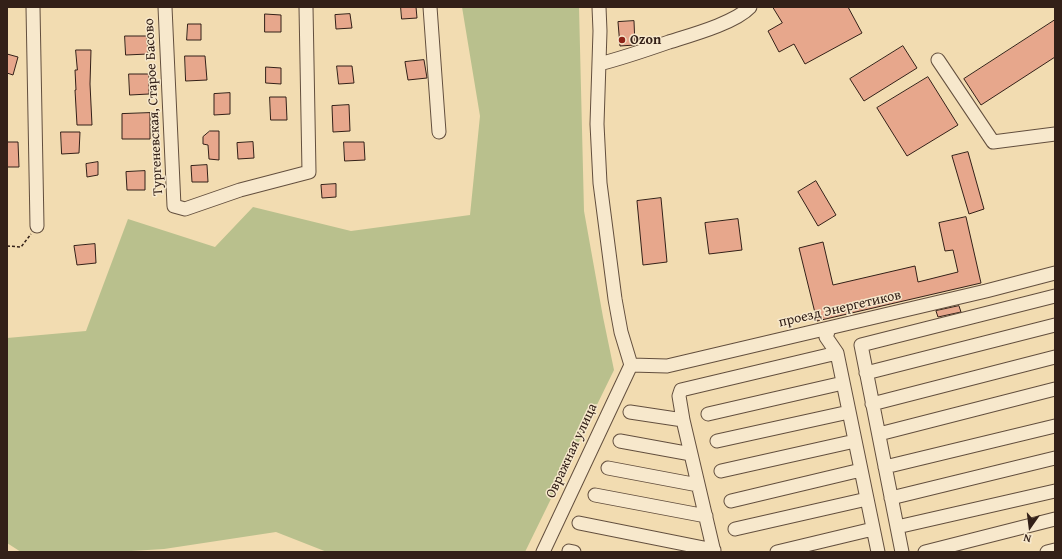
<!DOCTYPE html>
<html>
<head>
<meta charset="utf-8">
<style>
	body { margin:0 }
	#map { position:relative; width:1062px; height:559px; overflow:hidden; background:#f2dcb1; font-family:"Gentium Book Plus",serif }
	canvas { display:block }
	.frame { position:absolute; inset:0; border:8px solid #332018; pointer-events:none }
	.north { position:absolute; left:1010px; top:507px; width:40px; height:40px; -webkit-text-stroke:3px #f7e8cc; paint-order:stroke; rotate:194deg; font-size:11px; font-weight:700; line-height:16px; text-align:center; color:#332018 }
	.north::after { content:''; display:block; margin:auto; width:14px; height:18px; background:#332018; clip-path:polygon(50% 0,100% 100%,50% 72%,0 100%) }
</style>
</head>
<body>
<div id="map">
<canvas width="1062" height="559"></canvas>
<div class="frame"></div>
<div class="north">N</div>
</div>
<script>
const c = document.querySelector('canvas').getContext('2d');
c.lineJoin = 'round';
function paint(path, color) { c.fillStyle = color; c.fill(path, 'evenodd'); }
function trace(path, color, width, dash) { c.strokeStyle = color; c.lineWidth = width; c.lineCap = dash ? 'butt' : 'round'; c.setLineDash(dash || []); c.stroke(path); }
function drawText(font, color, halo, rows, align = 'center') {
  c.font = font + ' "Gentium Book Plus",serif'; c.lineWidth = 3; c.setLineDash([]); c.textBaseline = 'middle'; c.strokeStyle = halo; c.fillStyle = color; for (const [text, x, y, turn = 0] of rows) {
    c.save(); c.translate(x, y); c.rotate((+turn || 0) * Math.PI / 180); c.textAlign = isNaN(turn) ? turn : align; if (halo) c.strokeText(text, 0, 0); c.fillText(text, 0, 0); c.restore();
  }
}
paint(new Path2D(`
	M 462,7 L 579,7 L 584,211 L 603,317 L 614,370 L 525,552 L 327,552 L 276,532 L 164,549 L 115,552 L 21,552 L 7,543 L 7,338 L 86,331 L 128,219 L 215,247 L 253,207 L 351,231 L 470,215 L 480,116 Z`), '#b9c08d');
const building = new Path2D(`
	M 401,7 L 416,7 L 417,18 L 402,19 Z
	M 773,7 L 848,7 L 862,33 L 805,64 L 794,44 L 779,52 L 768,31 L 782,23 Z
	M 265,14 L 281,15 L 281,32 L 265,32 Z
	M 350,14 L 352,28 L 336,29 L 335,15 Z
	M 1055,20 L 1055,57 L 981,105 L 964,79 Z
	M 634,21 L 635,45 L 620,46 L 618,22 Z
	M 188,24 L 201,24 L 201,40 L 187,40 Z
	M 125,36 L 147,36 L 148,54 L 126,55 Z
	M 903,46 L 917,68 L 864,101 L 850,79 Z
	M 76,50 L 91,50 L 90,84 L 92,125 L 77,125 L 75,90 L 76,90 L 75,70 L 77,70 Z
	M 7,54 L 18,57 L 13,75 L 7,73 Z
	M 185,56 L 205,56 L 207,80 L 186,81 Z
	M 424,60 L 427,78 L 408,80 L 405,62 Z
	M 337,66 L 352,66 L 354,83 L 339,84 Z
	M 266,67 L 281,68 L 281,84 L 266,83 Z
	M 129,74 L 149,74 L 149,94 L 130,95 Z
	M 928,77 L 958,125 L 907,156 L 877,108 Z
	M 230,93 L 230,114 L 214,115 L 214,94 Z
	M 270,97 L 286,97 L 287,120 L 271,120 Z
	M 349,105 L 350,131 L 333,132 L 332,106 Z
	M 150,113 L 150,139 L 122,139 L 122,114 Z
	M 210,131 L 219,131 L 219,160 L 209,159 L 208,145 L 203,144 L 203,137 Z
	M 61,132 L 80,132 L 79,153 L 62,154 Z
	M 7,142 L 18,142 L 19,167 L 7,167 Z
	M 253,142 L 254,158 L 238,159 L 237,143 Z
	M 344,142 L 364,142 L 365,160 L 345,161 Z
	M 968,152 L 984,209 L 969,214 L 952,156 Z
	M 98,162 L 98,175 L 87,177 L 86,164 Z
	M 207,165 L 208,182 L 192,182 L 191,166 Z
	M 145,171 L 145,190 L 127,190 L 126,172 Z
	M 816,181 L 836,215 L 818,226 L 798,192 Z
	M 336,184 L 336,197 L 322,198 L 321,185 Z
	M 661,198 L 667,262 L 643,265 L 637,201 Z
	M 966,217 L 981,283 L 817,321 L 799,248 L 823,242 L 833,285 L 915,266 L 918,282 L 958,272 L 953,250 L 945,251 L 939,223 Z
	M 738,219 L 742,250 L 709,254 L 705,223 Z
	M 95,244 L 96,263 L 77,265 L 74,246 Z
	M 959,306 L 961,312 L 938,317 L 936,311 Z`);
paint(building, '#e7a78c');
trace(building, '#332018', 1);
const minor = new Path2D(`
	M 33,7 L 37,226
	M 165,7 L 174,206 L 185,209 L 240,190 L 309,172 L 306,7
	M 430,7 L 439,132
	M 599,7 L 600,31 L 597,124 L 600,183 L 615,299 L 621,332 L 631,365
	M 938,60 L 993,142 L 1055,134
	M 599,64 C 623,58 646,50 669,42 C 691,35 735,23 750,7
	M 829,329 L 826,337 L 837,353 L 878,552
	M 631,365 L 667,366 L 986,291 L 1055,273
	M 866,373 L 1055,325
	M 872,404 L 1055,357
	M 630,412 L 683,420
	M 708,414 L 843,383
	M 879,434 L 1055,389
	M 620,441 L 691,454
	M 717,441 L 849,412
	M 885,467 L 1055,426
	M 608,468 L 698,485
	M 721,471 L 855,441
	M 595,495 L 706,516
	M 891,498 L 1055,458
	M 731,501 L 861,470
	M 579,523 L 714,550
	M 897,527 L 1055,491
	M 735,529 L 867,499
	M 569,551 L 574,552
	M 543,552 L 631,365
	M 714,552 L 683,420 L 679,396 L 681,390 L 837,353
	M 777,552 L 873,529
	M 902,552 L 861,345 L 1055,296
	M 925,552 L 1055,519
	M 1047,552 L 1055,550`);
trace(minor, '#634f3e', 15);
trace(new Path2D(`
	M 7,246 L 21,247 L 31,234`), '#332018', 1.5, [3, 2]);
trace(minor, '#f7e8cc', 13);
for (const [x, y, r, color] of [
	[622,40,4,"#8f2418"]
]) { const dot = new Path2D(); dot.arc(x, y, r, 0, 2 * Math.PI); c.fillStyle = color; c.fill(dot); trace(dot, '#f7e8cc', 1.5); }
drawText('bold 14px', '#332018', '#f7e8cc', [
	["Ozon",630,40]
], 'left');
drawText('14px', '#332018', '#f7e8cc', [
	["Тургеневская, Старое Басово",154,107,-93],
	["проезд Энергетиков",840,309,-13],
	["Овражная улица",572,451,-65]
]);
</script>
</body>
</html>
